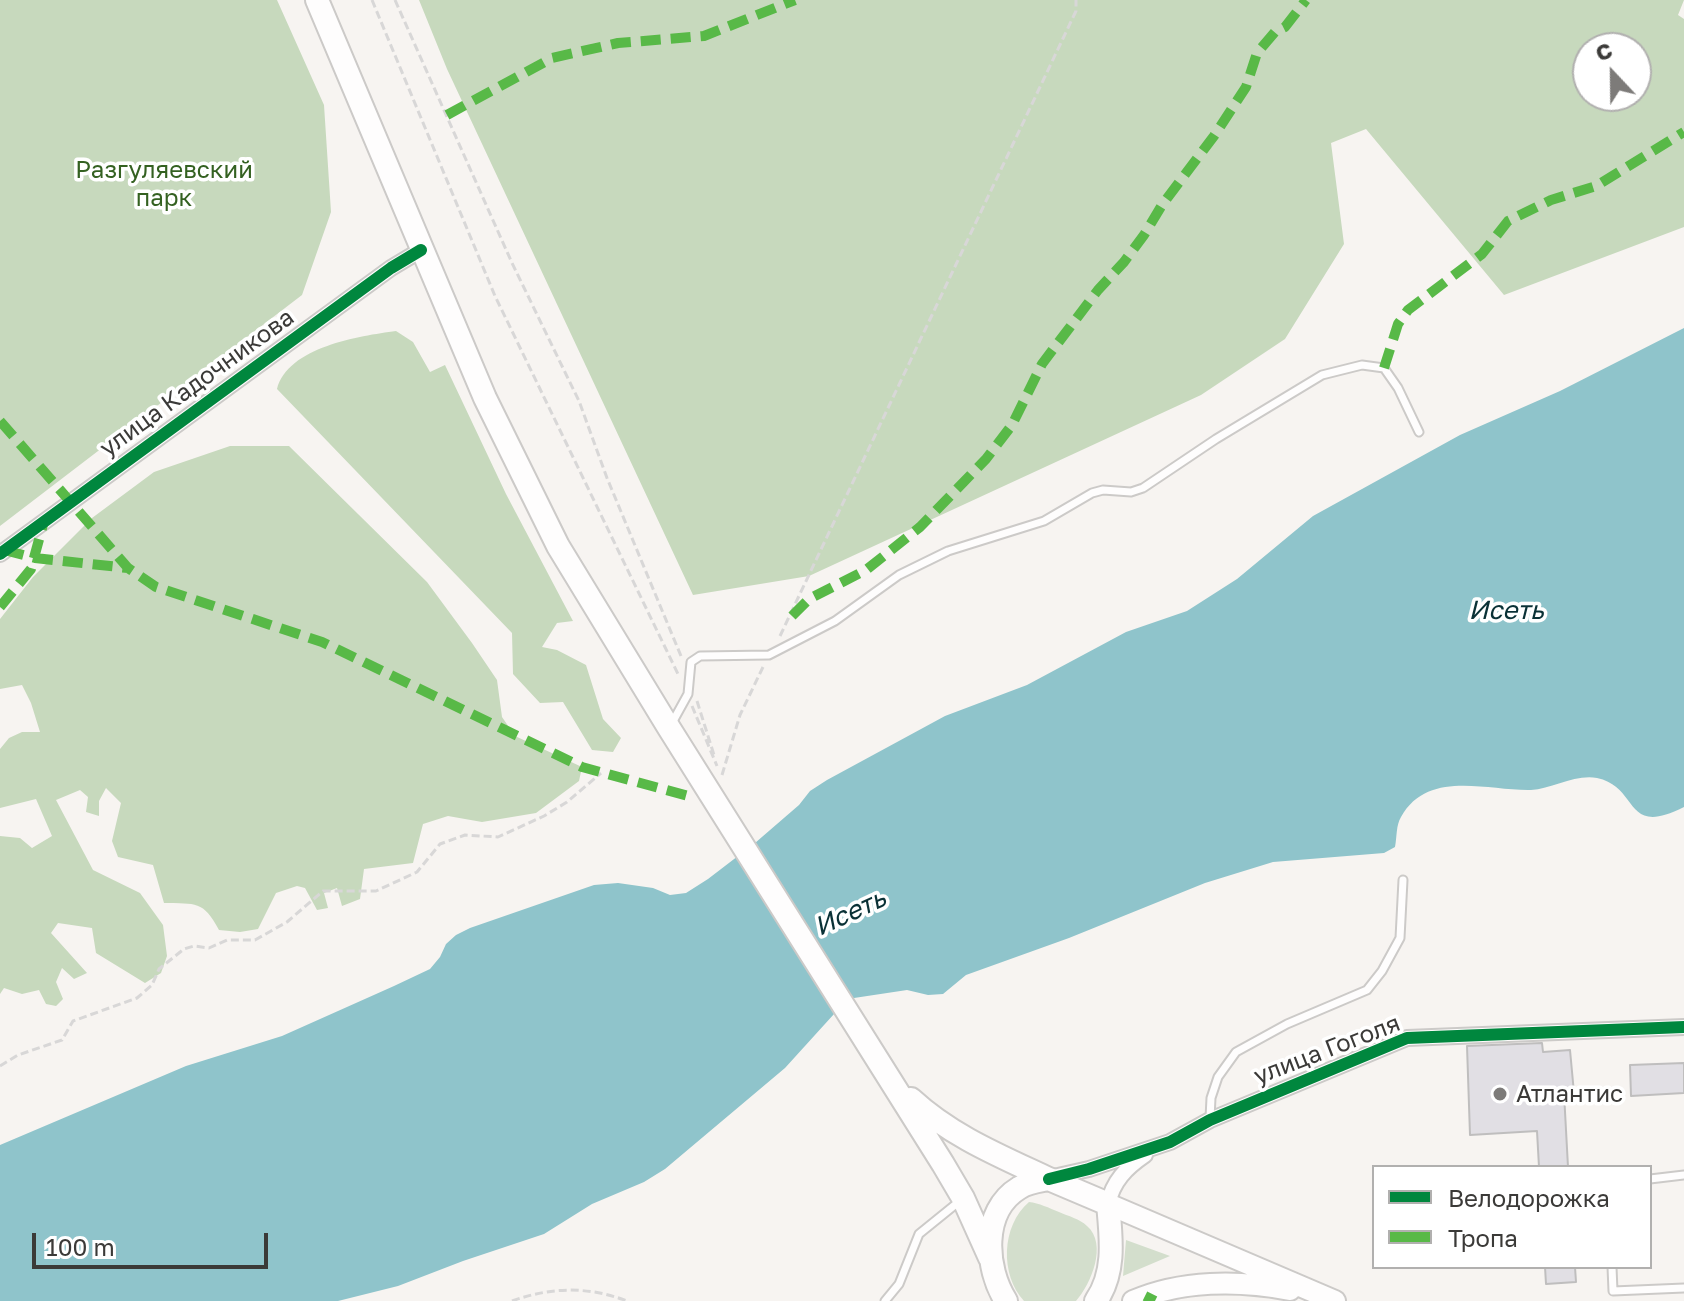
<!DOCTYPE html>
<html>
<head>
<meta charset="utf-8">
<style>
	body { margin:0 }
	#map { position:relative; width:1684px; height:1301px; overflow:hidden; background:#f7f4f1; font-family:"Golos Text",sans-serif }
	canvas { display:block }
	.legend { position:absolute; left:1372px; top:1165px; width:280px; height:104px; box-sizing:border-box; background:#fff; border:2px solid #b1b0af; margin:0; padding:10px 14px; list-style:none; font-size:24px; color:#3b3a38 }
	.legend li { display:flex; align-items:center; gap:16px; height:40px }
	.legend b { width:40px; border:2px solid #b1b0af }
	.north { position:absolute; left:1572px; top:32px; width:80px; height:80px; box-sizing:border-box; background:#fff; border:2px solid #b1b0af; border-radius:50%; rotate:338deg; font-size:22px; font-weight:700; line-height:32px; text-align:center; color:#3b3a38 }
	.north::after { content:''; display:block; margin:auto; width:28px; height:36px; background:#7d7b79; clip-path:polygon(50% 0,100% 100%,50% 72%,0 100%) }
	.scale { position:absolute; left:32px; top:1233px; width:236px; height:36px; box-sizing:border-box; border:4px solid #3b3a38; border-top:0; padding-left:10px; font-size:24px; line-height:28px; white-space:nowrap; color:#3b3a38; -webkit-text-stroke:6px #fff; paint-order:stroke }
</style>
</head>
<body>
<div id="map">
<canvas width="1684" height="1301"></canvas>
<ul class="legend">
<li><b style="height:10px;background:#00873e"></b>Велодорожка</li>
<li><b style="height:10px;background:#58b947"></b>Тропа</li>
</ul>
<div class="north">С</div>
<div class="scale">100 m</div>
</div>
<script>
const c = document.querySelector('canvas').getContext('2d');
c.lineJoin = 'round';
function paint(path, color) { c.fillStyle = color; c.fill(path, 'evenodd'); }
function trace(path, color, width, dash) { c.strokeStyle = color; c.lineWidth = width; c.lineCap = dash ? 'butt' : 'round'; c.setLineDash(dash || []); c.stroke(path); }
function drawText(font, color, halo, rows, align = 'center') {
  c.font = font + ' "Golos Text",sans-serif'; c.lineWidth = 7; c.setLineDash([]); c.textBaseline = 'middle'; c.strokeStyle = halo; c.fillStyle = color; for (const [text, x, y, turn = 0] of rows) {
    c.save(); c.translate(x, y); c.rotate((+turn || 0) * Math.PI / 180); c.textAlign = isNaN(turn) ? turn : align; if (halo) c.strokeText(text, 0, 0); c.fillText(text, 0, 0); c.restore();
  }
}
paint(new Path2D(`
	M 1029,1202 C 1039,1203 1049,1208 1059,1212 C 1068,1216 1080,1219 1087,1226 C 1108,1244 1091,1284 1076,1301 L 1024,1301 C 1000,1275 1001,1226 1029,1202 Z
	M 1126,1240 L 1170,1256 L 1123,1276 Z`), '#d3decc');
paint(new Path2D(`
	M 0,0 L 277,0 L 324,105 L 331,212 L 302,295 L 0,526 Z
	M 419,0 L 1684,0 L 1678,15 L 1684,19 L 1684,227 L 1504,295 L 1366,129 L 1331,143 L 1344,244 L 1285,339 L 1201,395 L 809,576 L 693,595 L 447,69 ZM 1636,48 L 1636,96 L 1588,96 L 1588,48 Z
	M 396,331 L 413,342 L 430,372 L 445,365 L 506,494 L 573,621 L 557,623 L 542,647 L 557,650 L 586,665 L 603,719 L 621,738 L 613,752 L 592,750 L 563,702 L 540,703 L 513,674 L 512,633 L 277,389 C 288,347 359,336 396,331 Z
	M 230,446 L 289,446 L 427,582 L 472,643 L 497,680 L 502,717 L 515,736 L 582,767 L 579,781 L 536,813 L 482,822 L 448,816 L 423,824 L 413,863 L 364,869 L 360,899 L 342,906 L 337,888 L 324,893 L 328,908 L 317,910 L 305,888 L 297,886 L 276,893 L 258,929 L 240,932 L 219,930 C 203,900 196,904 164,903 L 153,865 L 118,857 L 112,841 L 121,803 L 106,788 L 99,801 L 99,816 L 86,812 L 88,797 L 80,790 L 56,800 L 93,870 L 140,893 L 163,925 L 167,956 L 161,973 L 145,983 L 96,953 L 92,928 L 58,923 L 51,933 L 87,973 L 74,979 L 62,968 L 56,982 L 63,999 L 56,1006 L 46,1004 L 39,990 L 22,994 L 4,988 L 0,994 L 0,836 L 20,838 L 32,848 L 52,836 L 36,799 L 0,808 L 0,749 L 9,738 L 22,732 L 40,732 L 31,703 L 22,685 L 0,689 L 0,619 L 33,577 L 92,518 L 154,472 Z`), '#c7d9bd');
paint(new Path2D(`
	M 1684,328 L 1684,807 C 1623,838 1640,787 1597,778 C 1575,774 1552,789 1531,790 C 1487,791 1428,769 1401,817 C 1396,825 1397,837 1395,847 L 1384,853 L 1273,862 L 1205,883 L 1069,938 L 966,975 L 943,994 L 928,995 L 907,990 L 854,998 L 844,1003 L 785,1068 L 665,1169 L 644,1182 L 592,1204 L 544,1234 L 463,1261 L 398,1286 L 338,1301 L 0,1301 L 0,1145 L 186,1066 L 282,1036 L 394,986 L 430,969 L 440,957 L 446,944 L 456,935 L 470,928 L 594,885 L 618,883 L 653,888 L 670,895 L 686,893 L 708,879 L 755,843 L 799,805 L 810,791 L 827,780 L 945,716 L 1027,685 L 1126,632 L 1187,611 L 1237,579 L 1313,516 L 1460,435 L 1560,391 Z`), '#8fc4cb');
const building = new Path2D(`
	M 1542,1043 L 1543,1052 L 1570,1050 L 1574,1093 L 1564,1093 L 1568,1167 L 1539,1167 L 1537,1131 L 1470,1135 L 1467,1046 Z
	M 1684,1063 L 1684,1093 L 1631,1096 L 1630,1065 Z
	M 1545,1267 L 1575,1267 L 1576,1282 L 1546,1284 Z`);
paint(building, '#e1dfe4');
trace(building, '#bfbebe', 2);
const service = new Path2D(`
	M 672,723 L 688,694 L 691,662 L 700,656 L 769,655 L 835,621 L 899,575 L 948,551 L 1044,521 L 1092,493 L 1103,490 L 1131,492 L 1143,488 L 1216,439 L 1322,375 L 1362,365 L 1384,368 L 1398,388 L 1419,432
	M 1210,1118 L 1211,1098 L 1218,1077 L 1236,1052 L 1287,1024 L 1367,990 L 1382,971 L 1400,938 L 1403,880
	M 1650,1179 L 1684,1175
	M 1612,1267 L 1613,1291 L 1684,1288
	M 885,1301 L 899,1284 L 919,1234 L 961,1200`);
const minor = new Path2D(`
	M 0,554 L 391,268 L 421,250
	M 1049,1178 L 1089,1169 L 1170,1142 L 1210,1120 L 1407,1038 L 1684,1027
	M 1108,1204 C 1113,1181 1126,1168 1145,1155`);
const secondary = new Path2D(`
	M 1108,1204 L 1335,1301
	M 1133,1301 C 1181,1280 1239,1280 1290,1290`);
const primary = new Path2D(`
	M 317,0 L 485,398 L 558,546 L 669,728 L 943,1164 L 963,1198 L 990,1258
	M 911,1099 C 951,1136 1000,1156 1049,1179
	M 1006,1301 C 985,1268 981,1211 1019,1188 C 1028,1182 1039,1181 1049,1179 L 1108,1204 C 1111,1237 1116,1272 1096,1301`);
trace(service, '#cccac8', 11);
trace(minor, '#cccac8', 18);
trace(secondary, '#cccac8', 24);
trace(primary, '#cccac8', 26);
trace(new Path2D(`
	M 372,0 L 495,296 L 678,674
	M 395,0 L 512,263 L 579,401 L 607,478 L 681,656
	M 780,636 L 1076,11 L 1076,0
	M 697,701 L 714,755
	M 692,706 L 717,766
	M 722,775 L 740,715 L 763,667
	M 0,1066 L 18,1055 L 62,1040 L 73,1021 L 137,998 L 152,985 L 159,969 L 184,949 L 194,946 L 209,948 L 227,940 L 255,940 L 287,922 L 323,891 L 376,891 L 417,872 L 440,844 L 465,835 L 498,837 L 544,816 L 567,802 L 601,773
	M 512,1301 C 551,1287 588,1286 627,1301`), '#d8d7d7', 3, [8, 4]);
trace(service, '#fefdfd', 7);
trace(minor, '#fefdfd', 14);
trace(secondary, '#fefdfd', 20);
trace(primary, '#fefdfd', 22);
trace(new Path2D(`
	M 447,115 L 552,58 L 618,43 L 704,36 L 795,0
	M 1384,368 L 1398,324 L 1408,310 L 1482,254 L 1508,221 L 1551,200 L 1596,186 L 1684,132
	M 0,421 L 128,568 L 156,587 L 322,642 L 582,767 L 692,797
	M 4,550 L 35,558 L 128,568
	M 0,607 L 31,569 L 44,521
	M 792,616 L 809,599 L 866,570 L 920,527 L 986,459 L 1012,425 L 1042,364 L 1098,290 L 1124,262 L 1144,235 L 1162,205 L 1214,136 L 1246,87 L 1257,53 L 1275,32 L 1285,27 L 1306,0
	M 1145,1296 L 1155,1301`), '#58b947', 10, [20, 10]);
trace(new Path2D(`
	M 0,554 L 391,268 L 421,250
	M 1049,1179 L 1089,1169 L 1170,1142 L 1210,1120 L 1407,1038 L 1684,1027`), '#00873e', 12);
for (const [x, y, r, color] of [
	[1500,1094,8,"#7d7b79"]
]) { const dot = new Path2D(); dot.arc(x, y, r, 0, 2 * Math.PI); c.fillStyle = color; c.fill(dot); trace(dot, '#fff', 3); }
drawText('24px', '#346121', '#fff', [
	["Разгуляевский",164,170],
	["парк",164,198]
]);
drawText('24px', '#3b3a38', '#fff', [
	["улица Кадочникова",197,383,-36],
	["улица Гоголя",1327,1050,-21]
]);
drawText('24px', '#3b3a38', '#fff', [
	["Атлантис",1516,1094]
], 'left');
drawText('italic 26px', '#0a3136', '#fff', [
	["Исеть",1506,611],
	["Исеть",850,913,-25]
]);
</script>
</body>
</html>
